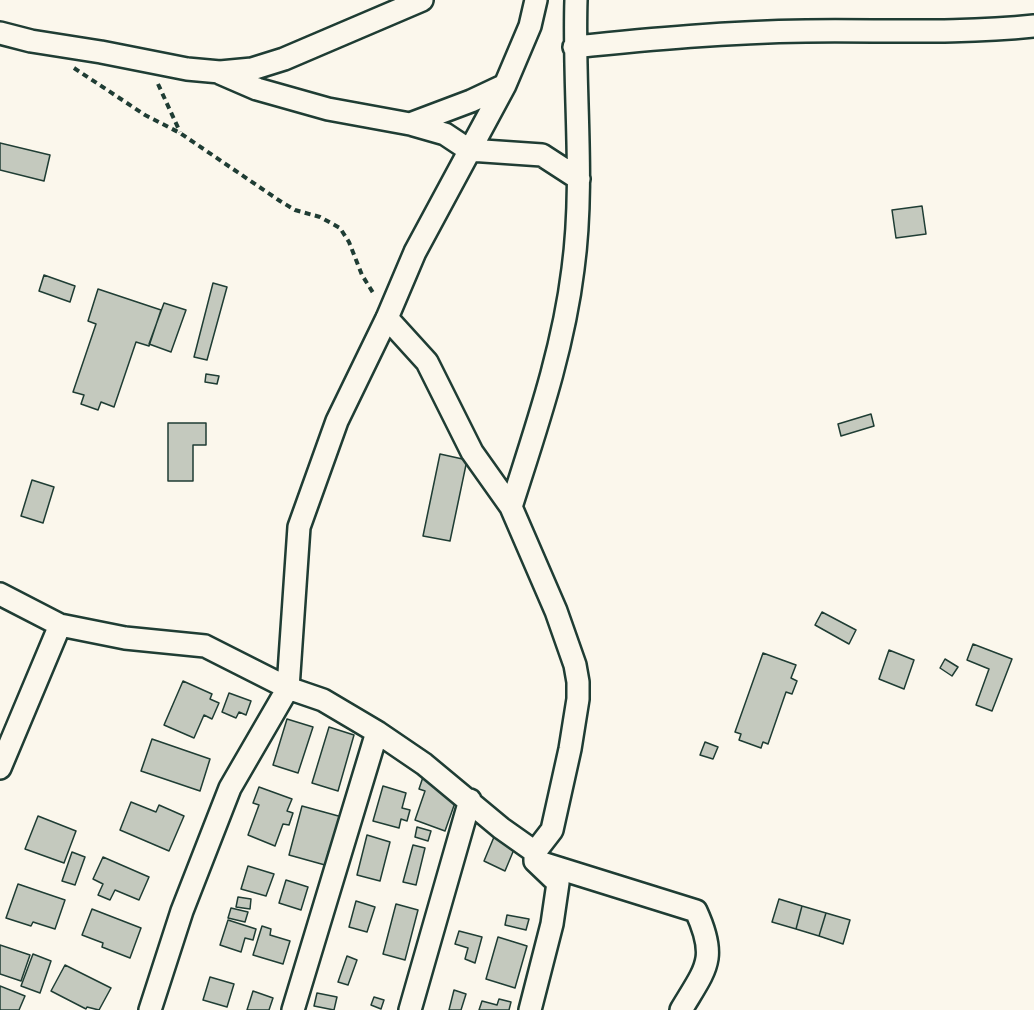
<!DOCTYPE html>
<html>
<head>
<meta charset="utf-8">
<style>
	body { margin:0 }
	canvas { display:block; background:#fbf7ec }
</style>
</head>
<body>
<canvas width="1034" height="1010"></canvas>
<script>
const c = document.querySelector('canvas').getContext('2d');
c.lineJoin = 'round';
function paint(path, color) { c.fillStyle = color; c.fill(path, 'evenodd'); }
function trace(path, color, width, dash) { c.strokeStyle = color; c.lineWidth = width; c.lineCap = dash ? 'butt' : 'round'; c.setLineDash(dash || []); c.stroke(path); }
const building = new Path2D(`
	M 0,143 L 50,155 L 44,181 L 0,170 Z
	M 922,206 L 926,234 L 896,238 L 892,210 Z
	M 44,275 L 75,286 L 70,302 L 39,291 Z
	M 213,283 L 227,287 L 207,360 L 194,357 Z
	M 98,289 L 161,310 L 149,346 L 136,342 L 114,407 L 101,402 L 98,410 L 81,404 L 84,395 L 73,392 L 96,324 L 88,321 Z
	M 164,303 L 186,310 L 171,352 L 149,344 Z
	M 206,374 L 219,376 L 217,384 L 205,382 Z
	M 871,414 L 874,426 L 841,436 L 838,424 Z
	M 168,423 L 206,423 L 206,445 L 193,445 L 193,481 L 168,481 Z
	M 440,454 L 467,460 L 450,541 L 423,536 Z
	M 32,480 L 54,487 L 43,523 L 21,516 Z
	M 822,612 L 856,630 L 849,644 L 815,625 Z
	M 973,644 L 1012,659 L 992,711 L 976,705 L 989,669 L 967,660 Z
	M 889,650 L 914,660 L 904,689 L 879,679 Z
	M 763,653 L 796,665 L 791,678 L 797,681 L 792,694 L 786,692 L 768,744 L 763,742 L 761,748 L 739,740 L 741,734 L 735,732 Z
	M 945,659 L 958,667 L 952,676 L 940,668 Z
	M 183,681 L 212,694 L 210,699 L 219,703 L 212,719 L 204,715 L 194,738 L 164,725 Z
	M 229,693 L 251,701 L 246,715 L 239,712 L 236,718 L 222,712 Z
	M 287,719 L 313,727 L 298,773 L 273,765 Z
	M 329,727 L 354,735 L 338,791 L 312,783 Z
	M 152,739 L 210,759 L 200,791 L 141,771 Z
	M 705,742 L 718,747 L 713,759 L 700,755 Z
	M 423,777 L 464,791 L 457,797 L 445,831 L 415,820 L 425,791 L 419,789 Z
	M 383,786 L 406,793 L 402,808 L 410,810 L 407,821 L 401,819 L 399,828 L 373,821 Z
	M 259,787 L 292,799 L 287,811 L 293,813 L 289,825 L 283,824 L 275,846 L 248,835 L 259,805 L 253,803 Z
	M 131,802 L 156,812 L 159,805 L 184,816 L 169,851 L 120,830 Z
	M 302,806 L 342,817 L 341,853 L 329,850 L 325,865 L 289,855 Z
	M 38,816 L 76,831 L 64,863 L 25,849 Z
	M 499,825 L 520,835 L 505,871 L 484,861 Z
	M 417,827 L 431,831 L 428,841 L 415,837 Z
	M 367,835 L 390,842 L 380,881 L 357,875 Z
	M 413,845 L 425,848 L 416,885 L 403,882 Z
	M 72,852 L 85,857 L 75,885 L 62,881 Z
	M 103,857 L 149,877 L 139,900 L 115,890 L 110,900 L 98,895 L 103,884 L 93,879 Z
	M 248,866 L 274,874 L 266,896 L 241,889 Z
	M 286,880 L 308,887 L 301,910 L 279,903 Z
	M 18,884 L 65,900 L 55,929 L 33,922 L 31,926 L 6,918 Z
	M 238,897 L 251,899 L 250,909 L 236,907 Z
	M 779,899 L 802,906 L 796,929 L 772,922 Z
	M 356,901 L 375,907 L 367,932 L 349,927 Z
	M 396,904 L 418,910 L 405,960 L 383,954 Z
	M 802,906 L 826,913 L 819,936 L 796,929 Z
	M 231,908 L 248,912 L 245,922 L 228,918 Z
	M 92,909 L 141,928 L 130,958 L 102,947 L 103,943 L 82,935 Z
	M 826,913 L 850,920 L 843,944 L 819,936 Z
	M 507,915 L 529,919 L 526,930 L 505,925 Z
	M 228,920 L 256,929 L 253,940 L 245,938 L 241,952 L 220,945 Z
	M 262,926 L 271,929 L 270,935 L 290,941 L 283,964 L 253,955 Z
	M 459,931 L 482,937 L 475,963 L 465,959 L 468,948 L 455,944 Z
	M 498,937 L 527,946 L 515,988 L 486,979 Z
	M 0,945 L 30,955 L 21,981 L 0,974 Z
	M 33,954 L 51,961 L 40,993 L 21,986 Z
	M 347,956 L 357,960 L 348,985 L 338,982 Z
	M 65,965 L 111,988 L 99,1010 L 87,1007 L 86,1009 L 51,991 Z
	M 210,977 L 234,984 L 227,1007 L 203,1000 Z
	M 0,986 L 25,996 L 19,1010 L 0,1010 Z
	M 454,990 L 466,994 L 461,1010 L 449,1010 Z
	M 253,991 L 273,998 L 269,1010 L 247,1010 Z
	M 317,993 L 337,997 L 334,1010 L 314,1006 Z
	M 374,997 L 384,1000 L 381,1009 L 371,1005 Z
	M 499,999 L 511,1002 L 509,1010 L 479,1010 L 482,1001 L 497,1005 Z`);
paint(building, '#c4c9be');
trace(building, '#1f3d34', 1.5);
const street = new Path2D(`
	M 0,33 L 31,41 L 101,52 L 187,69 L 220,72 L 252,69 L 284,59 L 422,0
	M 574,47 C 652,39 728,32 806,31 C 882,30 958,34 1034,26
	M 220,73 L 257,89 L 328,109 L 410,124 L 445,134 L 469,150 L 542,155 L 579,179
	M 410,124 L 471,101 L 505,85
	M 387,318 L 427,362 L 472,452 L 511,507 L 556,611 L 575,665 L 578,682 L 578,699 L 570,749 L 552,830 L 535,852
	M 511,507 C 536,428 563,351 573,269 C 585,180 573,89 576,0
	M 0,594 L 60,625 L 125,638 L 205,646 L 288,688 L 323,700 L 377,732 L 424,764 L 501,828 L 535,852 L 535,861 L 558,883 L 552,924 L 530,1010
	M 0,768 L 60,625
	M 542,863 L 696,911 C 718,959 706,968 681,1010
	M 150,1010 L 182,911 L 230,788 L 288,688 L 299,527 L 337,421 L 387,318 L 415,252 L 505,85 L 530,26 L 536,0
	M 293,1010 L 377,732
	M 410,1010 L 470,800`);
trace(street, '#1f3d34', 26);
trace(new Path2D(`
	M 74,68 L 145,115 L 180,133 L 280,201 L 295,210 L 320,217 L 340,228 L 349,242 L 362,275 L 375,296
	M 158,84 L 180,132`), '#1f3d34', 4, [6, 4.5]);
trace(street, '#fbf7ec', 21);
</script>
</body>
</html>
